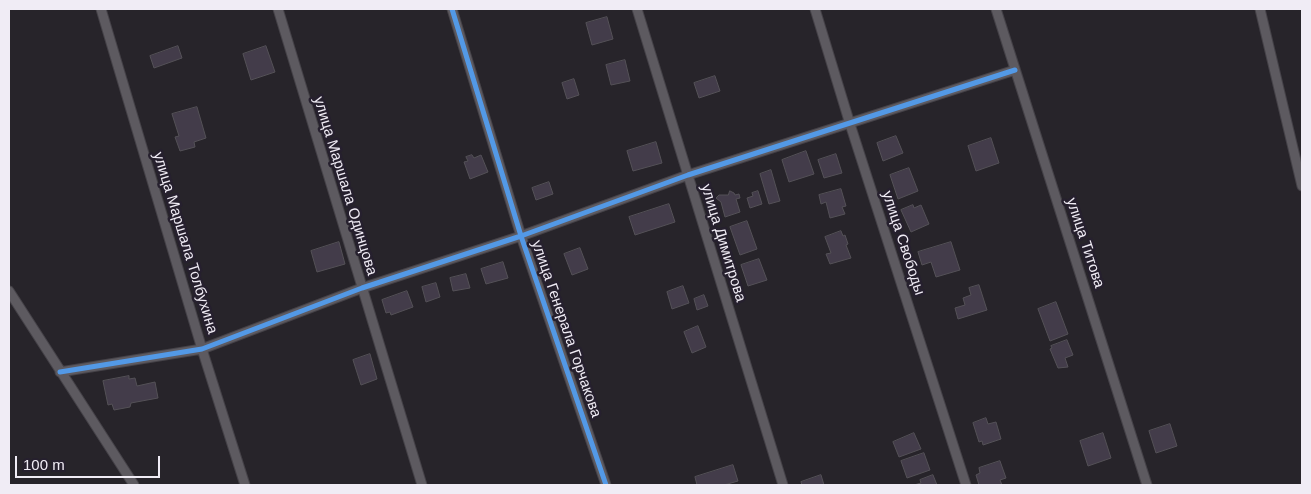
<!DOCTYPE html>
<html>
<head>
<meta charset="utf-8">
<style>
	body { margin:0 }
	#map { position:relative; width:1311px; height:494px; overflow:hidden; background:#27242a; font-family:Arial,sans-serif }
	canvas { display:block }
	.frame { position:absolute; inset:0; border:10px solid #f0ecf5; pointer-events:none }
	.scale { position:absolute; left:15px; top:456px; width:145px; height:22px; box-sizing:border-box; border:2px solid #f0ecf5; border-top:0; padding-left:6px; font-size:15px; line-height:18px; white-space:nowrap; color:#f0ecf5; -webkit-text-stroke:4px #26202e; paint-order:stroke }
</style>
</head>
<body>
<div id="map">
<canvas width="1311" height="494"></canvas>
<div class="frame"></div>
<div class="scale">100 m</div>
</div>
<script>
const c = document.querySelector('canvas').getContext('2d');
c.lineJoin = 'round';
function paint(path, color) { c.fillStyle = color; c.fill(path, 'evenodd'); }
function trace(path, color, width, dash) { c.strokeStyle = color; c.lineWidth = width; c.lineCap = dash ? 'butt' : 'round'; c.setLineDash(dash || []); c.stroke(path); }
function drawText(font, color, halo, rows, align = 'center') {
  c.font = font + ' Arial,sans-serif'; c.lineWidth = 5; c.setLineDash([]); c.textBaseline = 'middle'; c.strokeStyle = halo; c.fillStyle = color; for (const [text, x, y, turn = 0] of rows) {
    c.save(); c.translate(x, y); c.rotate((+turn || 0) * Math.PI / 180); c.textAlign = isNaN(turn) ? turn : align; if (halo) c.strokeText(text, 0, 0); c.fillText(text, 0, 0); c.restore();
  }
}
const building = new Path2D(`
	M 607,17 L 613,39 L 592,45 L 586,23 Z
	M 178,46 L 182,58 L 154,68 L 150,56 Z
	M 266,46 L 275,72 L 251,80 L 243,54 Z
	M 625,60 L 630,81 L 611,85 L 606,65 Z
	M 715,76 L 720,91 L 699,98 L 694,83 Z
	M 574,79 L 579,95 L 567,99 L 562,83 Z
	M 197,107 L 206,138 L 194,142 L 195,147 L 180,151 L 175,137 L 179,136 L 172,114 Z
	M 896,136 L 903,153 L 883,161 L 877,143 Z
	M 991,138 L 999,163 L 976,171 L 968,146 Z
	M 656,142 L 662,163 L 633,171 L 627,151 Z
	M 806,151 L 814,174 L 789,182 L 782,160 Z
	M 836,154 L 842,173 L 824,178 L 818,160 Z
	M 472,155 L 474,158 L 481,155 L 488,172 L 470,179 L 464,162 L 468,161 L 466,157 Z
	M 909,168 L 918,191 L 898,199 L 890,175 Z
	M 771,170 L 780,201 L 769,204 L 760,174 Z
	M 549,182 L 553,194 L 536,200 L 532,188 Z
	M 841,189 L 846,206 L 842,207 L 845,214 L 830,218 L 826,202 L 821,204 L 819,195 Z
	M 730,191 L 734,193 L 735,195 L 739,194 L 740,198 L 736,199 L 740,212 L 725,217 L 721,202 L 716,198 L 719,195 L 728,195 Z
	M 758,191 L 762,204 L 750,208 L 747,198 L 753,196 L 752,193 Z
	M 669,204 L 675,222 L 635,235 L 629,217 Z
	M 913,205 L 914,208 L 921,205 L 929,224 L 911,232 L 901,210 Z
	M 747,221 L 757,249 L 740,255 L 730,227 Z
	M 841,231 L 843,236 L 845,235 L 848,244 L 846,245 L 851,258 L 830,264 L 826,254 L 831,253 L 825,237 Z
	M 339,242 L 345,264 L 317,272 L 311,251 Z
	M 951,242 L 960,270 L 936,277 L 931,262 L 922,265 L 918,252 Z
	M 580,248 L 588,269 L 572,275 L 564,254 Z
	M 759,259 L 767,280 L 748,286 L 741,265 Z
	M 503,262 L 508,278 L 486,284 L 481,269 Z
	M 466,274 L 470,288 L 453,291 L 450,278 Z
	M 436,283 L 440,297 L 426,302 L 422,287 Z
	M 979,285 L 987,310 L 958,319 L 955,308 L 965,305 L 963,298 L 971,295 L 969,288 Z
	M 683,286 L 689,303 L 672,309 L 667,292 Z
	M 407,291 L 413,307 L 391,315 L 390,312 L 386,313 L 382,300 Z
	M 704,295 L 708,306 L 697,310 L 694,299 Z
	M 1056,302 L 1068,334 L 1050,341 L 1038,309 Z
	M 698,326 L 706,347 L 692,353 L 684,332 Z
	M 1067,340 L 1073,355 L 1065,358 L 1068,367 L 1058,368 L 1050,349 L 1052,348 L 1051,346 Z
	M 370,354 L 377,379 L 361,385 L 353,360 Z
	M 129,376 L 129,379 L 135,378 L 137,386 L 155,382 L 158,398 L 131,403 L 130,407 L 114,410 L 112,404 L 108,405 L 103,381 Z
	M 986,418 L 988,424 L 996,422 L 1001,439 L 983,445 L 982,441 L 979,442 L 973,423 Z
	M 1170,424 L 1177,446 L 1156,453 L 1149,431 Z
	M 914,433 L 921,449 L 899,457 L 893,442 Z
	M 1103,433 L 1111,458 L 1088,466 L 1080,441 Z
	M 924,453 L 930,470 L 907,478 L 901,461 Z
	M 1000,461 L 1006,478 L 1000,480 L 1002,485 L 979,485 L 976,475 L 980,473 L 979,468 Z
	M 733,465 L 738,481 L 724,485 L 697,485 L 695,477 Z
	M 821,475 L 824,485 L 802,485 L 801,482 Z
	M 933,475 L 937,485 L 914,485 L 921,483 L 920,480 Z`);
paint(building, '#433c4a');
trace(building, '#545157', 1);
const minor = new Path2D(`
	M 101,9 L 202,349 L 245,485
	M 278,9 L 422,485
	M 452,9 L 521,236 L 606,485
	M 637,9 L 783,485
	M 815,9 L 850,124 L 966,485
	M 996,9 L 1147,485
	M 1260,9 L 1302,186
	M 9,291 L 134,485
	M 60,372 L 202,349 L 362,288 L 521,236 L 688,175 L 1015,70`);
trace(minor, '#454248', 11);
trace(minor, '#5d5a60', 9);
trace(new Path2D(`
	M 452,9 L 521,236 L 606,485
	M 60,372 L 202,349 L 362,288 L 521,236 L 688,175 L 1015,70`), '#5399e6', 5);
drawText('15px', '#f0ecf5', '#26202e', [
	["улица Маршала Одинцова",345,186,73],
	["улица Маршала Толбухина",185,243,73],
	["улица Димитрова",723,243,73],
	["улица Свободы",903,243,72],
	["улица Титова",1085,243,72],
	["улица Генерала Горчакова",566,329,71]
]);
</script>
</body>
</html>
